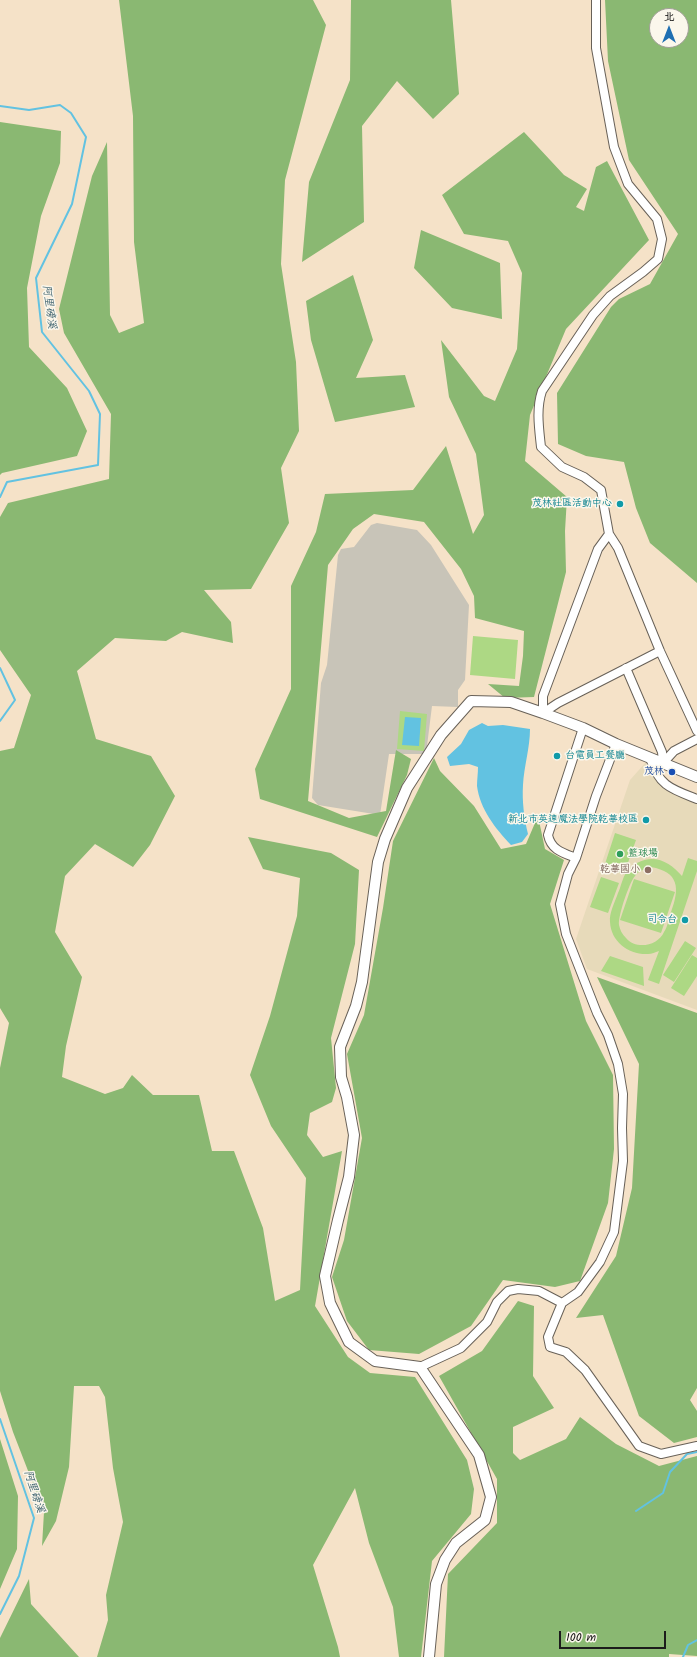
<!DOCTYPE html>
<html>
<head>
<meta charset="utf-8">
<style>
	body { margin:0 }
	#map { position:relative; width:697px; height:1657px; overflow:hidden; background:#f5e2c8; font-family:Kalam,"LXGW WenKai TC",sans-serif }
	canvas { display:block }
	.north { position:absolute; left:649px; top:8px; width:40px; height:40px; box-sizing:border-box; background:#fbf7ec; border:1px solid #a29f99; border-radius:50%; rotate:0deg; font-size:11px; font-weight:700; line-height:16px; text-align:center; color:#1c1c1c }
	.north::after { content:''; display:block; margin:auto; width:14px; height:18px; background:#1f6fb2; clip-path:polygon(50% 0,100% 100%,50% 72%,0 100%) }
	.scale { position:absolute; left:559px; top:1631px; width:107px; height:18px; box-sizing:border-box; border:2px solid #1c1c1c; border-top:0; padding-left:5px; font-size:12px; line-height:14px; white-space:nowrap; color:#1c1c1c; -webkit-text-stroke:3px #fbf7ec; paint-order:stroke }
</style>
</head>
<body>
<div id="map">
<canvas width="697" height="1657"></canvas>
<div class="north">北</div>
<div class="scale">100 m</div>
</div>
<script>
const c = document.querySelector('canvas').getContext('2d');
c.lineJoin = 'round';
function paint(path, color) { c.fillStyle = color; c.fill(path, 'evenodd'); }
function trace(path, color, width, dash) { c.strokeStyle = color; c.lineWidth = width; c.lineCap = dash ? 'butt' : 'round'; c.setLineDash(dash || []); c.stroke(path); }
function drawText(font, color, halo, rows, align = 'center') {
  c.font = font + ' Kalam,"LXGW WenKai TC",sans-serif'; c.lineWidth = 3; c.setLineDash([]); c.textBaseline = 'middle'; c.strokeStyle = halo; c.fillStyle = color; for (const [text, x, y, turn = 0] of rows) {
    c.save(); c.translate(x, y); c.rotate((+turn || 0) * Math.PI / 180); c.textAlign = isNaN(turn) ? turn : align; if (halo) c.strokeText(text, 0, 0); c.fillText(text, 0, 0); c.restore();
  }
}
paint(new Path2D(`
	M 646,762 L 649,773 L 662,786 L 679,795 L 697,802 L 697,1010 L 587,969 L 576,939 L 630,780 Z`), '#e7daba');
paint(new Path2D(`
	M 377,523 L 417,530 L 431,545 L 469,605 L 465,680 L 458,690 L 458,707 L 432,706 L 426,754 L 389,754 L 380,815 L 318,805 L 312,798 L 321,683 L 327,665 L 338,555 L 341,549 L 354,547 L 371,525 Z`), '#c8c4b8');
paint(new Path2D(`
	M 473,636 L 518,640 L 515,679 L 470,675 Z
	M 400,711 L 427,714 L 424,751 L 397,749 Z
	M 615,833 L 636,840 L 624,874 L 604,867 Z
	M 688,858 L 697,861 L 697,871 L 659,984 L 648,980 L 659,951 C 655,952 652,954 648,954 C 629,955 611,942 610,922 C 609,913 615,902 618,893 C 621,887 622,879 626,873 C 629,869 633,866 637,863 C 655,853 671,863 682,876 ZM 651,867 C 679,872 680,888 671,912 C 669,918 668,926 664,932 C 658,946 636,950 626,938 C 622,934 620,930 619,925 C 618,916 629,883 635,876 C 638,871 645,869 651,867 Z
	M 601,877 L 619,883 L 608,913 L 590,907 Z
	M 634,879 L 675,892 L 661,933 L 620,920 Z
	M 685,941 L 696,948 L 674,982 L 663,975 Z
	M 692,955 L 697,958 L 697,976 L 684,996 L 671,988 Z
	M 610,956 L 643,967 L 644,986 L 601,971 Z`), '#add884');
paint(new Path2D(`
	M 119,0 L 313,0 L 326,25 L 285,180 L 281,264 L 296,362 L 299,431 L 281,468 L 289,523 L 251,589 L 204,590 L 231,622 L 233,643 L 182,632 L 166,641 L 115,638 L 77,671 L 96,739 L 151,756 L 175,796 L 150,845 L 133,867 L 95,844 L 65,876 L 55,932 L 82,977 L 66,1046 L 62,1077 L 105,1094 L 123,1088 L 132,1075 L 153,1095 L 199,1095 L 212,1151 L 234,1151 L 263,1228 L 275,1301 L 300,1290 L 306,1178 L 271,1126 L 250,1075 L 270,1016 L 297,916 L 300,878 L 263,869 L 248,837 L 331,853 L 359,870 L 355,944 L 331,1038 L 336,1088 L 332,1102 L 310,1113 L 307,1135 L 323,1157 L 342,1151 L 315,1306 L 348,1357 L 370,1373 L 415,1377 L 467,1460 L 474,1489 L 471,1514 L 432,1561 L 421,1657 L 399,1657 L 393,1607 L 369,1543 L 355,1488 L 313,1565 L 338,1647 L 340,1657 L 97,1657 L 108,1620 L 106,1595 L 123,1522 L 113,1468 L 105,1397 L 99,1386 L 74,1386 L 69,1467 L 56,1521 L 42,1546 L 44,1512 L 13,1432 L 0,1391 L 0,1068 L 9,1023 L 0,1008 L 0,751 L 14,748 L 31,695 L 0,650 L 0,517 L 8,503 L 109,479 L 111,414 L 64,333 L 59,309 L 92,176 L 107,142 L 110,315 L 119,333 L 144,323 L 134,242 L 133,116 Z
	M 351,0 L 451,0 L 459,94 L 433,119 L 397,81 L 362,126 L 364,222 L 302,262 L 309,182 L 350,80 Z
	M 605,0 L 697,0 L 697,583 L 650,543 L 636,508 L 624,462 L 586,456 L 558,444 L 557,393 L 611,307 L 619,299 L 650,284 L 678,234 L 629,160 L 608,61 ZM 657,16 L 681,16 L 681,40 L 657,40 Z
	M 0,122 L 61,131 L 60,163 L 41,216 L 27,288 L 29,347 L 67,388 L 87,431 L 77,456 L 2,473 L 0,475 Z
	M 524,132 L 564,175 L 587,189 L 576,207 L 584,211 L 596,167 L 607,161 L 649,240 L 566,329 L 530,415 L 525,461 L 567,497 L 565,531 L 566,572 L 534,697 L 505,698 L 488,684 L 519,686 L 523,656 L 524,631 L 475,618 L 474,596 L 461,569 L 424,522 L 374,514 L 353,529 L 328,565 L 308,801 L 349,818 L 386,811 L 396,750 L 411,759 L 407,775 L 377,837 L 260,799 L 255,769 L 291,689 L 291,586 L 316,532 L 325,494 L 413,490 L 446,446 L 473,534 L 484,515 L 476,454 L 449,397 L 441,340 L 484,396 L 495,401 L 517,349 L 522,273 L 508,241 L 464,234 L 442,195 Z
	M 421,230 L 500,263 L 502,319 L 452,308 L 414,268 Z
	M 353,275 L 373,340 L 356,378 L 405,375 L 415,407 L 335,422 L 311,340 L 306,301 Z
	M 434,758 L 440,771 L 474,806 L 501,849 L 526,844 L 538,816 L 545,849 L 564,860 L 550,904 L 586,1021 L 613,1075 L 614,1149 L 608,1203 L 580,1281 L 555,1287 L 503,1280 L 471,1326 L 419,1354 L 369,1350 L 347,1321 L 332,1277 L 344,1240 L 362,1138 L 347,1054 L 364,1015 L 383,908 L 393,841 Z
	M 597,977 L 697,1013 L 697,1388 L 690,1400 L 697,1411 L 697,1437 L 674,1443 L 639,1416 L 603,1315 L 576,1318 L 616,1256 L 632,1188 L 639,1064 Z
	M 518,1301 L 534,1306 L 533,1376 L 554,1408 L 513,1427 L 513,1453 L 520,1460 L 566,1439 L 580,1417 L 616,1444 L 659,1466 L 697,1456 L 697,1656 L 669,1654 L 669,1657 L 444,1657 L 448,1574 L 497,1523 L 497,1479 L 439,1376 L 482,1351 Z
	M 0,1439 L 18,1496 L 17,1549 L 0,1589 Z
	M 29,1579 L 31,1604 L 79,1657 L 0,1657 L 0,1638 Z`), '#8ab872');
paint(new Path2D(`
	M 405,717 L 421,718 L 419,746 L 402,745 Z
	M 482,723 L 488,726 L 503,725 L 530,729 C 530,748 524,766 523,785 C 522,801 524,818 528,834 L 522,842 L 511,845 C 495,828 480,809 477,786 C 477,780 478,773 478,767 L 469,764 L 450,766 L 447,757 L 461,744 L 469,730 Z`), '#62c2e1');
trace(new Path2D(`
	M 0,106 L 29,110 L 60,105 L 71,113 L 86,137 L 72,204 L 36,278 L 42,332 L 89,391 L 100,414 L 98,465 L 7,482 L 0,497
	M 0,668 L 15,700 L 0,721
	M 0,1419 L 34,1518 L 19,1576 L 0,1614
	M 636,1511 L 663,1493 L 670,1472 L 687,1454 L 697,1452
	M 683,1657 L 688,1645 L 697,1640`), '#62c2e1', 2);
const minor = new Path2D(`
	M 596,0 L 596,48 L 614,147 L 628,184 L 657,219 L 662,239 L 658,259 L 643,272 L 610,296 L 593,315 L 542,391 C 536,409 539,428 541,447 L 562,467 L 584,477 L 601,490 L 609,534 L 618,548 L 660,651 L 697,731
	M 626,668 L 662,752 L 663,763
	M 543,713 L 543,696 L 598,549 L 609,534
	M 543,713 L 558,703 L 660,651
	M 650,758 C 659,786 671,789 697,799
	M 663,763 L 674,751 L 697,739
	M 576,858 C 563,853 551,850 548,835 L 583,728
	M 562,1303 L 548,1337 L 550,1347 L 566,1352 L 585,1370 L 639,1446 L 661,1454 L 697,1446
	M 420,1367 L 461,1348 L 487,1322 L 497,1302 L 508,1291 L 518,1289 L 539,1291 L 562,1303 L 578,1292 L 600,1262 L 614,1232 L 623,1161 L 622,1128 L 623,1094 L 618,1064 L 608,1035 L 597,1013 L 566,934 L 560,904 L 568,874 L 576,858 L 596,796 L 616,744`);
const tertiary = new Path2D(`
	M 429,1657 L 436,1584 L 445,1560 L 456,1543 L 485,1520 L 491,1497 L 479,1455 L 420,1367 L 375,1361 L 349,1342 L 330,1303 L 325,1276 L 338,1220 L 349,1177 L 354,1135 L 347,1097 L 341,1077 L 340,1047 L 356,1006 L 362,982 L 378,862 L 385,839 L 407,788 L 441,735 L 471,701 L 511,702 L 543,713 L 583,728 L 616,744 L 697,777`);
trace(minor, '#686158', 10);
trace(tertiary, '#686158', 12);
trace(minor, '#fff', 8);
trace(tertiary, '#fff', 10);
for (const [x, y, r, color] of [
	[620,504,4,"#0f9aa8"],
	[557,756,4,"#0f9aa8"],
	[672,772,4,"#1a4fb4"],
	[646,820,4,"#0f9aa8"],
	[620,854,4,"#2e9e5b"],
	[648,870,4,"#8d6e63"],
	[685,920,4,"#0f9aa8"]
]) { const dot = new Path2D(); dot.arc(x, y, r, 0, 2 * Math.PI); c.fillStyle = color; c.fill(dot); trace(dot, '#fbf7ec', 1.5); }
drawText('10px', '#0d838f', '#fbf7ec', [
	["茂林社區活動中心",612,504],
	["台電員工餐廳",565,756,"left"],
	["新北市英速魔法學院乾華校區",638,820],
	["司令台",677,920]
], 'right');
drawText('10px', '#164399', '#fbf7ec', [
	["茂林",664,772]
], 'right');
drawText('10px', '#27864d', '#fbf7ec', [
	["籃球場",628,854]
], 'left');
drawText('10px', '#785e54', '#fbf7ec', [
	["乾華國小",640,870]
], 'right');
drawText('italic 11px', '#385e6b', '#fbf7ec', [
	["阿里磅溪",48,307,82],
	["阿里磅溪",33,1492,72]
]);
</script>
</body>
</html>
